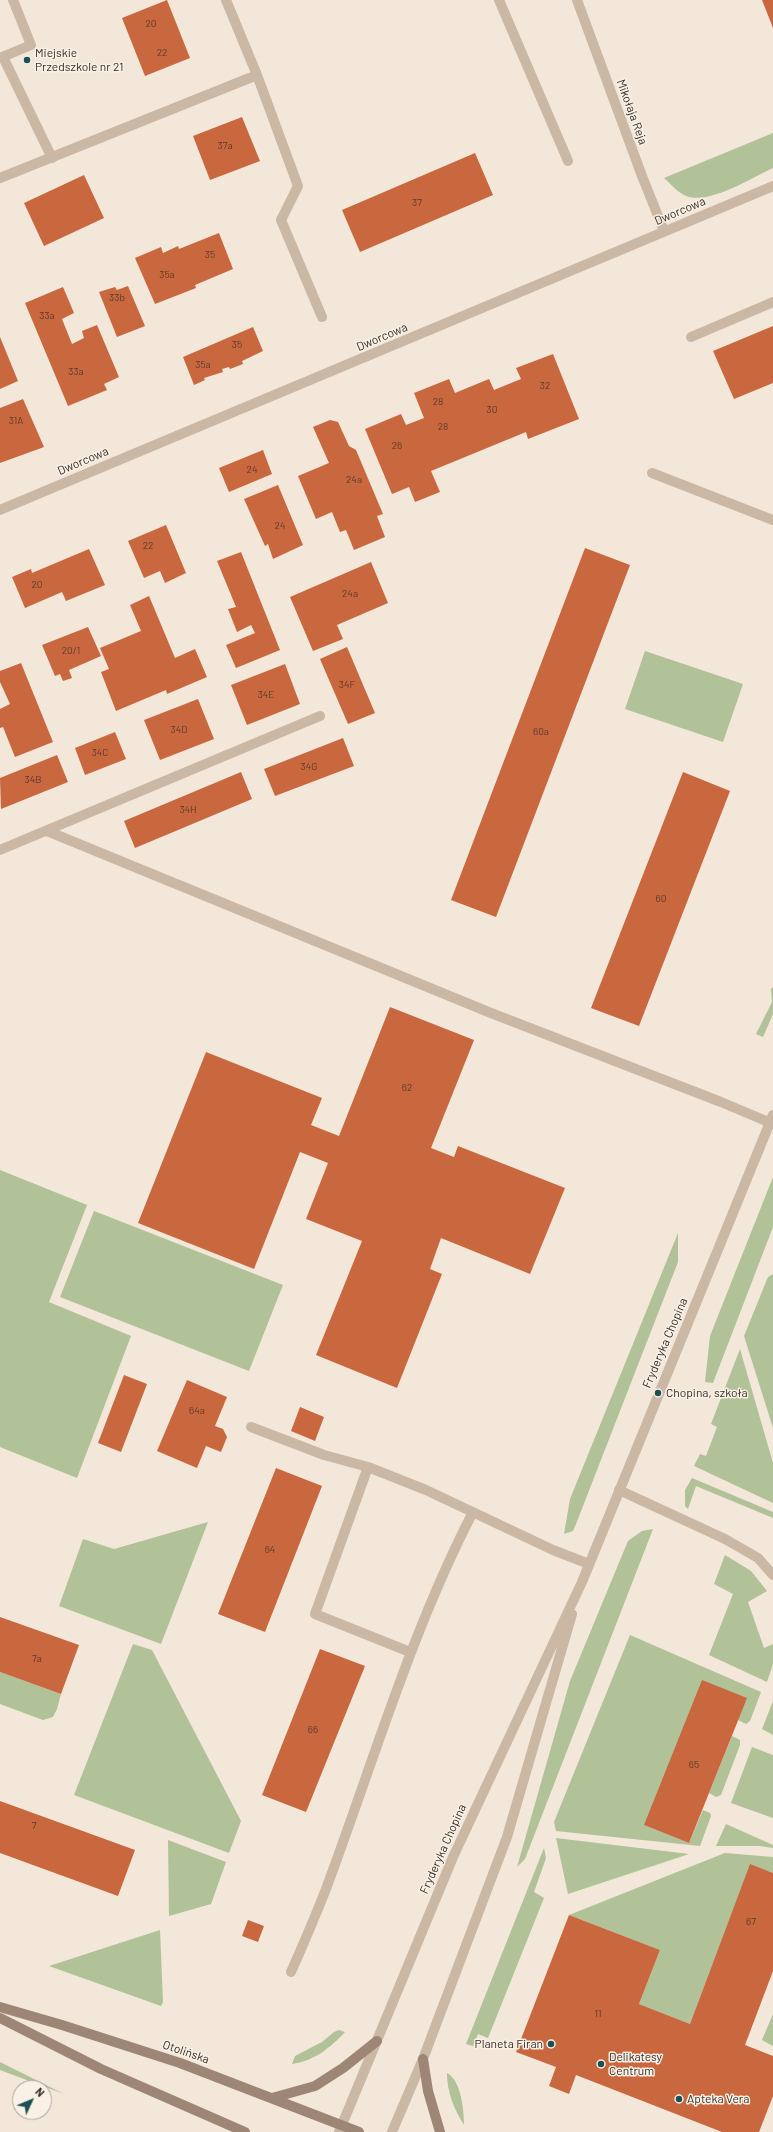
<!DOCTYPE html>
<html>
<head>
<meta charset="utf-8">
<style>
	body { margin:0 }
	#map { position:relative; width:773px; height:2132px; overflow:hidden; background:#f2e7d8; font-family:Barlow,sans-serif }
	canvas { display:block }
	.north { position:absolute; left:12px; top:2080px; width:40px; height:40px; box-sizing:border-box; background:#f9f1e5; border:1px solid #aba299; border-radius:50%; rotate:46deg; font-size:11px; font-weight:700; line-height:16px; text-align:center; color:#352c26 }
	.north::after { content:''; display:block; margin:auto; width:14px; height:18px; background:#1b5057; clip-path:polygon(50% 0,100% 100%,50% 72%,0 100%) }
</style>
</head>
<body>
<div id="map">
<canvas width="773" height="2132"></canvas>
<div class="north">N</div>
</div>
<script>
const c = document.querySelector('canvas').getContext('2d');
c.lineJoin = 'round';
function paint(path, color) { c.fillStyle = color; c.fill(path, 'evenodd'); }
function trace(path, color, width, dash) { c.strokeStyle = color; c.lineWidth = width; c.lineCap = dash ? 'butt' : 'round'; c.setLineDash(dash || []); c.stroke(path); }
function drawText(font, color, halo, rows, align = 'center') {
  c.font = font + ' Barlow,sans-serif'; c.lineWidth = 3; c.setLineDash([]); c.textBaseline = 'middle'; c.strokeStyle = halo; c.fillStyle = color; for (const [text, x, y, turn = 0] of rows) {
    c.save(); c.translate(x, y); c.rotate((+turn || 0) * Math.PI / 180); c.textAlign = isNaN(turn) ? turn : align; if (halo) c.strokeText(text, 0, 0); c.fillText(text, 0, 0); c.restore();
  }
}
paint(new Path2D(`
	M 773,133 L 773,168 C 751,178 709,205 686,196 C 677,192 671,184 664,178 Z
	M 645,651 L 743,684 L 723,742 L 625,709 Z
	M 773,987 L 773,1014 L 763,1037 L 756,1034 L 772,1002 L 771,989 Z
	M 0,1170 L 87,1205 L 49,1302 L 131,1336 L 77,1478 L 0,1447 Z
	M 773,1177 L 773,1227 L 713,1383 L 705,1382 L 710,1336 Z
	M 94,1211 L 283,1285 L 249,1371 L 60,1297 Z
	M 678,1233 L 678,1262 L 576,1524 L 573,1531 L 564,1534 L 570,1499 Z
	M 773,1274 L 773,1428 L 744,1336 L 768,1277 Z
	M 740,1349 L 773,1463 L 773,1503 L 694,1466 L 700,1454 L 706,1456 L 717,1427 L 711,1424 Z
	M 692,1478 L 773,1512 L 773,1518 L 696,1486 L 688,1509 L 685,1506 L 685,1490 Z
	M 208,1522 L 161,1644 L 59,1606 L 83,1539 L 114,1549 Z
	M 653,1529 L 525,1859 L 517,1867 L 570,1681 L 628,1541 L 642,1531 Z
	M 725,1555 L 751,1571 L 767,1591 L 748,1602 L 764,1648 L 773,1644 L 773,1664 L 767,1682 L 709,1655 L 733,1594 L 714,1584 Z
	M 630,1635 L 761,1692 L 750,1721 L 746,1724 L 738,1720 L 644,1825 L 689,1843 L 703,1810 L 710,1813 L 711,1816 L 700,1846 L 556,1831 L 554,1822 Z
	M 133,1644 L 152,1650 L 241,1821 L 229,1853 L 74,1795 Z
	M 0,1672 L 61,1694 L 57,1709 L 53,1717 L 43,1720 L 0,1704 Z
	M 773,1701 L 773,1735 L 762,1729 Z
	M 732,1736 L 740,1740 L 740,1745 L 721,1795 L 716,1797 L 709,1793 Z
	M 752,1747 L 773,1755 L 773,1818 L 731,1803 Z
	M 726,1824 L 773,1845 L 773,1848 L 760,1846 L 716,1846 Z
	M 556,1838 L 689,1854 L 568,1894 Z
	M 168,1840 L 226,1862 L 211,1904 L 169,1916 Z
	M 544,1848 L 546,1858 L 534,1892 L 544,1898 L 488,2038 L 478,2034 L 473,2046 L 466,2044 Z
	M 725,1853 L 773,1857 L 773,1873 L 750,1865 L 690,2024 L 639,2004 L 660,1950 L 569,1915 Z
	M 160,1930 L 163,2002 L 161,2006 L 49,1966 Z
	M 773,2014 L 773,2046 L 762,2040 Z
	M 339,2030 L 345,2032 C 330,2048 314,2061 292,2064 L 295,2056 L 322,2042 L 334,2032 Z
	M 0,2062 L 64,2094 L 0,2070 Z
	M 447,2073 C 461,2080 464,2110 464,2125 C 454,2109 447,2092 447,2073 Z`), '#b1c198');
paint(new Path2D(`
	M 167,0 L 190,58 L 145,76 L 122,18 Z
	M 762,0 L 773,0 L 773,28 Z
	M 242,117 L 260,161 L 210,180 L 193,136 Z
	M 475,153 L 493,195 L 360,252 L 342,210 Z
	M 84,175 L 104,218 L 44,246 L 24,203 Z
	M 219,233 L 233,269 L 195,285 L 196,288 L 155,304 L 135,258 L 161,247 L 163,253 L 178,246 L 179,249 Z
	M 128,286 L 145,326 L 117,337 L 99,292 L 115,287 L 117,290 Z
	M 63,287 L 74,313 L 62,319 L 72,344 L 84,338 L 82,331 L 97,325 L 119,377 L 104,384 L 107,390 L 68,406 L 25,303 Z
	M 773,326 L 773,383 L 734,399 L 713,351 Z
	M 253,327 L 263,351 L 242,361 L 243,364 L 230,369 L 229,367 L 222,369 L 223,372 L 204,378 L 205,380 L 194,385 L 183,357 Z
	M 0,337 L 18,381 L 0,389 Z
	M 553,354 L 579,419 L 528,439 L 526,432 L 431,471 L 440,492 L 415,502 L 409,487 L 392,494 L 365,429 L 401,414 L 406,425 L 424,418 L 414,393 L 449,379 L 455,393 L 489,379 L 494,390 L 521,379 L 516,368 Z
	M 23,399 L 44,447 L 0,463 L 0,408 Z
	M 330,420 L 338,422 L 349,446 L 356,450 L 383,514 L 377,516 L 385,537 L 354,550 L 346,530 L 340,532 L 332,512 L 316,519 L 298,476 L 329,463 L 313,427 Z
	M 263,450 L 272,474 L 229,492 L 219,468 Z
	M 278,485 L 303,545 L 273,559 L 268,544 L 265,546 L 244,499 Z
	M 166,525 L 186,573 L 165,583 L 160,571 L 144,578 L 128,541 Z
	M 585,548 L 630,565 L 496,917 L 451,900 Z
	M 89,549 L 105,585 L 66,601 L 62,592 L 25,608 L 12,577 L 31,569 L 32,573 Z
	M 241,552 L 280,650 L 236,668 L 226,645 L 255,633 L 251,625 L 237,632 L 228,609 L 236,607 L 217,561 Z
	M 371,562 L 388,603 L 337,625 L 343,639 L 313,651 L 290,597 Z
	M 149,596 L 175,658 L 195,649 L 207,677 L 167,694 L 166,690 L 116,711 L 101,672 L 109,669 L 100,648 L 141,631 L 130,605 Z
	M 88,627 L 101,656 L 69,670 L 72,678 L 63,681 L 60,674 L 55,676 L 42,645 Z
	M 347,647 L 375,713 L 348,724 L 320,659 Z
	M 21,663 L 53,742 L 15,757 L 3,727 L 0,728 L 0,709 L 10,704 L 0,682 L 0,671 Z
	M 285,664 L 300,704 L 247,725 L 231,685 Z
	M 198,699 L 214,739 L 160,760 L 144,720 Z
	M 115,732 L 126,759 L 85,775 L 75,748 Z
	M 343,738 L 354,766 L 275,796 L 264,769 Z
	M 57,755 L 68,782 L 1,809 L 0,778 Z
	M 241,772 L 252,799 L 135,848 L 124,821 Z
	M 683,772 L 730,791 L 639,1026 L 591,1008 Z
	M 390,1007 L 474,1040 L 431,1148 L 454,1157 L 458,1146 L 565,1188 L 530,1274 L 441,1238 L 430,1269 L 442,1274 L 397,1388 L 316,1355 L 362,1241 L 306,1219 L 328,1163 L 300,1152 L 254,1269 L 138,1223 L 206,1052 L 322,1098 L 311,1125 L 339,1136 Z
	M 124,1375 L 147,1384 L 121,1452 L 98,1443 Z
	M 187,1380 L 227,1397 L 215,1426 L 223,1429 L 227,1437 L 221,1452 L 206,1446 L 197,1468 L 157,1451 Z
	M 300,1407 L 324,1417 L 315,1441 L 291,1431 Z
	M 276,1468 L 322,1486 L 265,1632 L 218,1614 Z
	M 0,1617 L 79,1645 L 61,1694 L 0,1672 Z
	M 320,1649 L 365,1666 L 306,1812 L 262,1795 Z
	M 702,1680 L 747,1698 L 689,1843 L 644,1825 Z
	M 0,1801 L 135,1850 L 118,1896 L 0,1853 Z
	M 750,1864 L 773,1873 L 773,1971 L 745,2045 L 773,2056 L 773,2096 L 759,2132 L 722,2132 L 576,2075 L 569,2094 L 549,2086 L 556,2067 L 516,2052 L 569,1915 L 660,1950 L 639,2004 L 690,2024 Z
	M 248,1920 L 264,1926 L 258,1942 L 242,1936 Z`), '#c9673f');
trace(new Path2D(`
	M 499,0 L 568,161
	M 3,57 L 52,158
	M 0,58 L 31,45 L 13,0
	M 691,337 L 773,302`), '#cab7a4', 10);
trace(new Path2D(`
	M 226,0 L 257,75
	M 577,0 L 642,176 L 664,231
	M 0,178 L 257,75 L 298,186 L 281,220 L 322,317
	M 652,473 L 773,520
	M 47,831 L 491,1013 L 721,1102 L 773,1124
	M 0,850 L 320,716
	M 251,1427 L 324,1455 L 368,1467 L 426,1490 L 553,1550 L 589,1564
	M 368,1467 L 315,1614 L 410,1652
	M 619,1490 L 725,1539 L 758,1558 L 773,1575
	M 291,1972 C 303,1945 315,1917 326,1889 C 373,1763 411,1632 473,1512`), '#cab7a4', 10);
trace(new Path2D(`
	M 0,510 L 773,186
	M 339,2132 L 453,1857 L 582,1582 L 773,1115
	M 392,2132 L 423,2059 L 507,1837 L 572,1614`), '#cab7a4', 10);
trace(new Path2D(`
	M 0,2007 L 62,2025 L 180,2063 L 359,2132
	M 0,2018 L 101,2069 L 245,2132
	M 423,2059 L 428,2091 L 440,2132
	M 272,2098 L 315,2086 L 343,2068 L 377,2041`), '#9d8676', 10);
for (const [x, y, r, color] of [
	[27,60,4,"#1b5057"],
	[658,1393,4,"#1b5057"],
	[551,2044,4,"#1b5057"],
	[601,2064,4,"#1b5057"],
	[679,2099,4,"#1b5057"]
]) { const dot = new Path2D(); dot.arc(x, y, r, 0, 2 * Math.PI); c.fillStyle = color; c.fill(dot); trace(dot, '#f9f1e5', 1.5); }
drawText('10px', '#5a3b2c', null, [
	["20",151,24],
	["22",162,53],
	["37a",225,146],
	["37",417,203],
	["35",210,255],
	["35a",167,275],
	["33b",117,298],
	["33a",47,316],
	["35",237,345],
	["35a",203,365],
	["33a",76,372],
	["32",545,386],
	["28",438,402],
	["30",492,410],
	["31A",16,421],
	["28",443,427],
	["26",397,446],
	["24",252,470],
	["24a",354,480],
	["24",280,526],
	["22",148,546],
	["20",37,585],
	["24a",350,594],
	["20/1",71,651],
	["34F",347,685],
	["34E",266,695],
	["34D",179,730],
	["60a",541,732],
	["34C",100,753],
	["34G",309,767],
	["34B",33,780],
	["34H",188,810],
	["60",661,899],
	["62",407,1088],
	["64a",197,1411],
	["64",270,1550],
	["7a",37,1659],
	["66",313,1730],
	["65",694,1765],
	["7",34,1826],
	["67",751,1922],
	["11",598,2014]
]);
drawText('12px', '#352c26', '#f9f1e5', [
	["Miejskie",35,53],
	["Przedszkole nr 21",35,67],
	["Chopina, szkoła",666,1393],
	["Planeta Firan",543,2044,"right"],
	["Delikatesy",609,2057],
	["Centrum",609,2071],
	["Apteka Vera",687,2099]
], 'left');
drawText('12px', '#352c26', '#f9f1e5', [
	["Mikołaja Reja",632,112,70],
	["Dworcowa",680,211,-23],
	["Dworcowa",382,337,-23],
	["Dworcowa",83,461,-23],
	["Fryderyka Chopina",665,1343,-67],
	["Fryderyka Chopina",443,1849,-66],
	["Otolińska",186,2052,19]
]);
</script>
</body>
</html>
